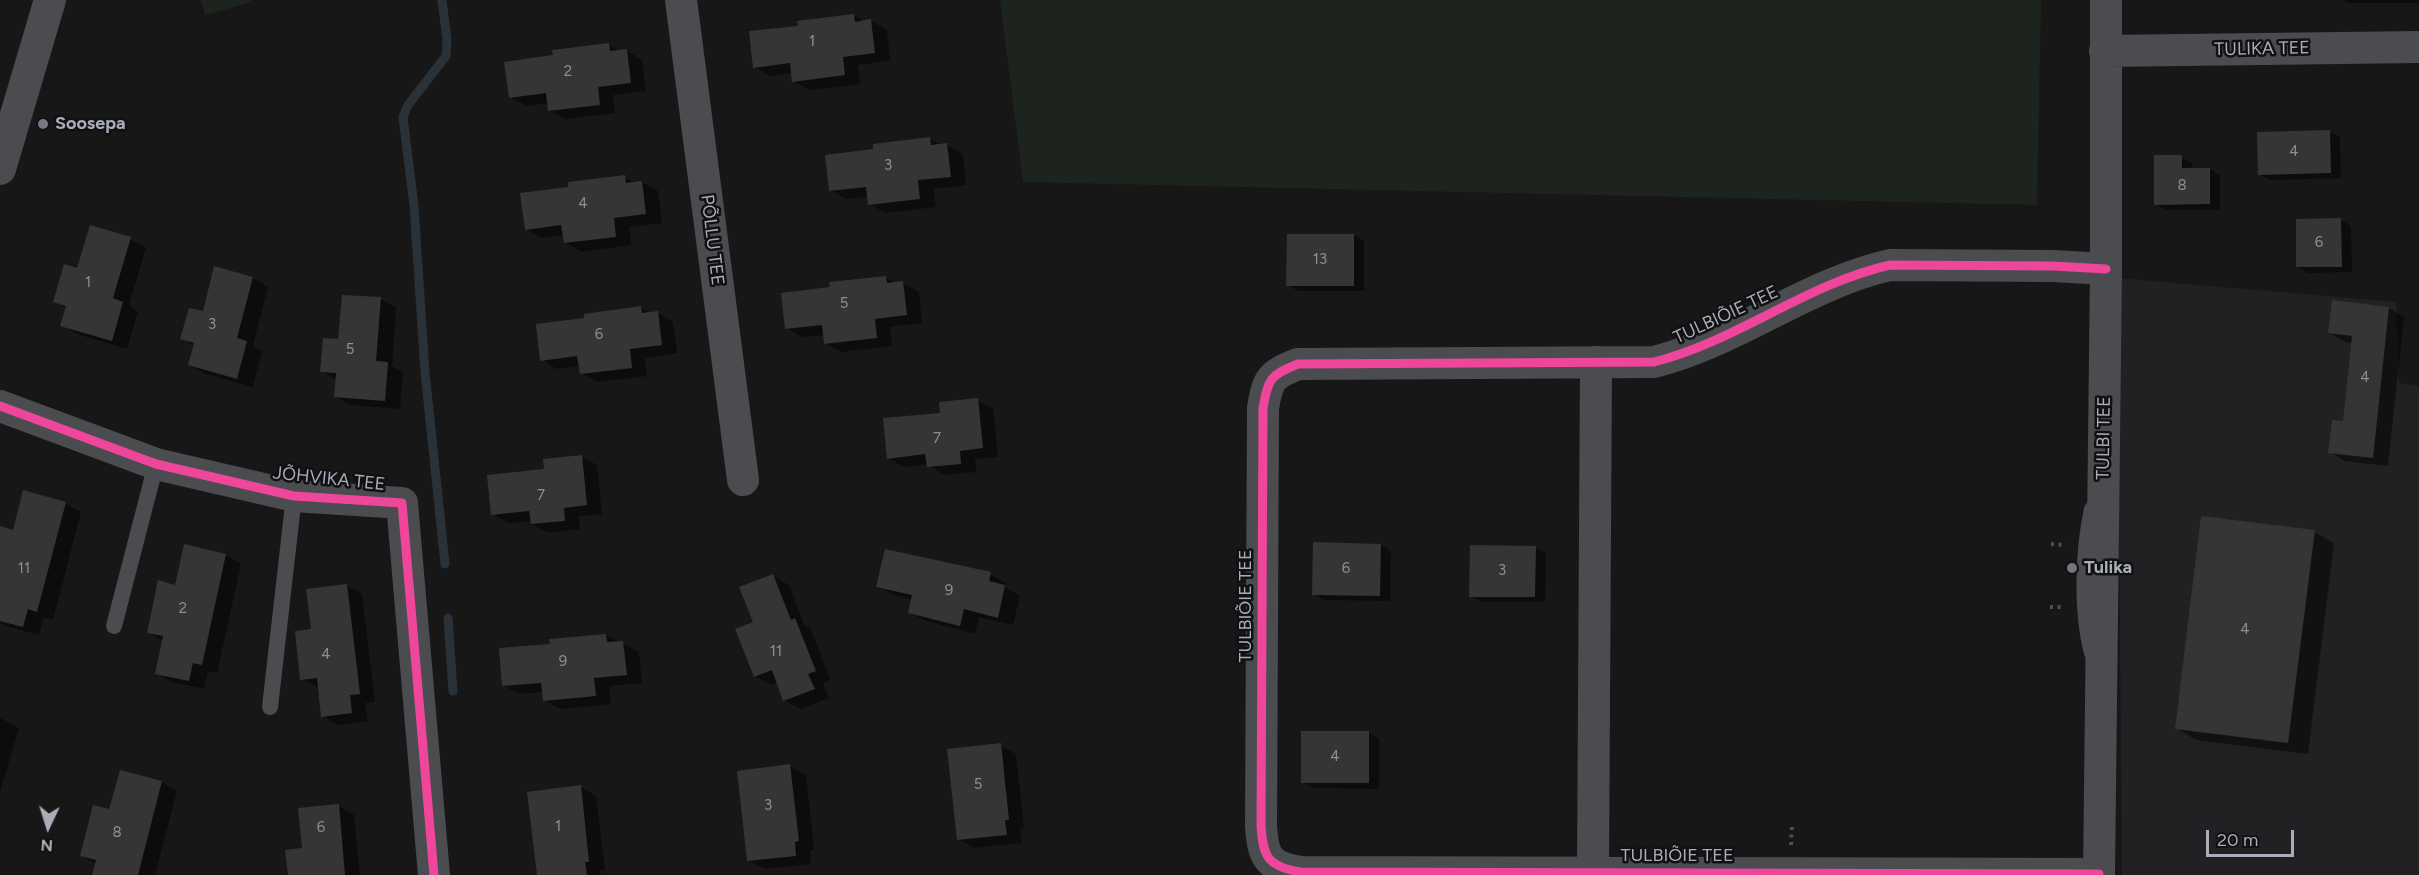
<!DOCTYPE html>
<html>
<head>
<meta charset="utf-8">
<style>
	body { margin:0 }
	#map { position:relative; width:2419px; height:875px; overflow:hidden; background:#171717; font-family:Figtree,sans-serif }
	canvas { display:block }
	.north { position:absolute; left:18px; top:797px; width:60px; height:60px; -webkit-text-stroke:4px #111113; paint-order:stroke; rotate:184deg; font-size:16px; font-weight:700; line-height:24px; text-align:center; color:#a8adb8 }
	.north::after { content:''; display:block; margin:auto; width:21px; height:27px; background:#a8adb8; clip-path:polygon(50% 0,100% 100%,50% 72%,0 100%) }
	.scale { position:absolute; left:2206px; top:830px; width:88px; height:27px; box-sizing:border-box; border:3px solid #a8adb8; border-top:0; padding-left:8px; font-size:18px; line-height:21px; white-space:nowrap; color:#a8adb8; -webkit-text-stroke:4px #111113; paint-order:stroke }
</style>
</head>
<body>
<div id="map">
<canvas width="2419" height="875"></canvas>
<div class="north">N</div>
<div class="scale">20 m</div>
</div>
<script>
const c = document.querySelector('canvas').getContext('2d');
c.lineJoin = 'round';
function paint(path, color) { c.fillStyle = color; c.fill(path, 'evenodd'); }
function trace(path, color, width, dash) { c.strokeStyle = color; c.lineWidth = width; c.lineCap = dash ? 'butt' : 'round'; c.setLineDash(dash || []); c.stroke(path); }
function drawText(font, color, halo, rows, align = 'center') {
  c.font = font + ' Figtree,sans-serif'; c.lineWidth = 5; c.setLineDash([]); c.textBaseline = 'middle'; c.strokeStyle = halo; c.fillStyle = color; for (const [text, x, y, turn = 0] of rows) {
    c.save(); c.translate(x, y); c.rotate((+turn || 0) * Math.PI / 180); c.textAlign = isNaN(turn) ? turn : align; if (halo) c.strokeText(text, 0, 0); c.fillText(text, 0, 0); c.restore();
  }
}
paint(new Path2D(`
	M 2117,278 L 2396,302 L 2399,383 L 2419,386 L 2419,875 L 2122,875 Z`), '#212123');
paint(new Path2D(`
	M 201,0 L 251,0 L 252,2 L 205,15 Z
	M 1000,0 L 2041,0 L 2037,205 L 1023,182 Z`), '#1d241e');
paint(new Path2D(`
	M 2343,0 L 2419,0 L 2419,3 L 2348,3 Z
	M 854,15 L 865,22 L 871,21 L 887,30 L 890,61 L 858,65 L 860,84 L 809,90 L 794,81 L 793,73 L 770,76 L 755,67 L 799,27 Z
	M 609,45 L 620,51 L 626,50 L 642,60 L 646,91 L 613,95 L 615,113 L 565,119 L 550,110 L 549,103 L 526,106 L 510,97 Z
	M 2329,131 L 2340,137 L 2341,178 L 2270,180 L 2259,174 Z
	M 930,139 L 941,145 L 947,145 L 963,154 L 966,185 L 933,189 L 936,207 L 885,213 L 870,204 L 869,197 L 846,199 L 831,190 Z
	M 2181,157 L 2192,163 L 2192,169 L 2210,169 L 2220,175 L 2220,210 L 2166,210 L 2156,204 Z
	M 624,177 L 636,183 L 642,182 L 658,191 L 662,223 L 629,227 L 631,245 L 581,252 L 565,242 L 564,235 L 542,238 L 526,229 L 570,189 Z
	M 2341,220 L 2351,226 L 2352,272 L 2308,273 L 2298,266 Z
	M 1354,235 L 1364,241 L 1364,291 L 1298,291 L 1288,285 Z
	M 130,239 L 146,248 L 129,305 L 138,312 L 127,349 L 77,334 L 62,325 L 67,308 L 55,301 L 78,270 Z
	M 216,268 L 253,278 L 268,287 L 253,346 L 262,351 L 253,387 L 205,374 L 190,365 L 195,346 L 182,339 L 204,313 Z
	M 886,277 L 897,284 L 903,283 L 919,292 L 922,323 L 890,327 L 892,346 L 841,352 L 826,343 L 825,335 L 802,337 L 787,328 L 831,288 Z
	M 381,299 L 396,308 L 392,366 L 403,372 L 400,409 L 351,405 L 335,396 L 337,380 L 322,371 L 340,341 Z
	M 640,307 L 651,314 L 658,313 L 673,322 L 677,353 L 645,358 L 647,376 L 597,382 L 581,373 L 580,366 L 557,369 L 542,360 L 586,319 Z
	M 2389,308 L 2404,317 L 2388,466 L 2345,461 L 2330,452 L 2345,423 L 2353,343 L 2345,342 L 2330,333 Z
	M 977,400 L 993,409 L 998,457 L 975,459 L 976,472 L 944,475 L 928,464 L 904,467 L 888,458 L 942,414 Z
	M 581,456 L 597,465 L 602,514 L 579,516 L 580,529 L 548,533 L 532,524 L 532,521 L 508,523 L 493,514 Z
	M 65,503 L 81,512 L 53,620 L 44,617 L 39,635 L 7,626 L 0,623 L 0,528 L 14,531 Z
	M 2314,532 L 2334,543 L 2308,754 L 2196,740 L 2176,728 Z
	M 1381,545 L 1391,551 L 1390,601 L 1324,600 L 1313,594 Z
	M 1535,547 L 1546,553 L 1545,602 L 1481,602 L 1471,596 Z
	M 226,555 L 241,564 L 217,673 L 208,671 L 204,689 L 172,682 L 156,673 L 163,641 L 148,632 L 176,586 Z
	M 990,574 L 1006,583 L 1005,587 L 1020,596 L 1013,625 L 979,617 L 975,634 L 926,621 L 910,613 L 913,600 L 893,595 L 878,586 Z
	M 773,576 L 789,585 L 804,625 L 811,629 L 830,680 L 823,683 L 829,698 L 800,709 L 785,700 L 778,683 L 771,685 L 755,676 L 755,623 Z
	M 346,585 L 362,594 L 375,702 L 365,703 L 368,721 L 338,725 L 323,716 L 319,688 L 302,679 L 312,630 Z
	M 606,635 L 639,652 L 642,683 L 609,686 L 611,704 L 560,709 L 544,700 L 544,692 L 519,694 L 503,685 Z
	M 0,718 L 19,728 L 0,792 Z
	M 1369,732 L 1379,739 L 1379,789 L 1313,788 L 1303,782 Z
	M 1000,745 L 1016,754 L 1024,828 L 1020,829 L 1022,843 L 974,848 L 958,839 Z
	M 790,766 L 806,775 L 814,849 L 810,850 L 811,864 L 764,869 L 748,860 Z
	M 121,772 L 162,782 L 177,791 L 155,875 L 93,875 L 96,864 L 81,856 L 110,811 Z
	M 581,787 L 596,796 L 605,870 L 600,870 L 601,875 L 538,875 Z
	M 339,806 L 354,815 L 360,875 L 289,875 L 304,850 Z`), '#0007');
trace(new Path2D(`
	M 442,0 L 447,40 L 446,56 L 408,105 L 403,117 L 414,206 L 425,372 L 445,564
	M 448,618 L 453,691`), '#2a3239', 9);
paint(new Path2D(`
	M 854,14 L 855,22 L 871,19 L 875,53 L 843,57 L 845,75 L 792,82 L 790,63 L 753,68 L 749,31 L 798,26 L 797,21 Z
	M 609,43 L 610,51 L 627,49 L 631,83 L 598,87 L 600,105 L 548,111 L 546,93 L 509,98 L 504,62 L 553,55 L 552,50 Z
	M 2330,130 L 2331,173 L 2258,175 L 2257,132 Z
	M 930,137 L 931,145 L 947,143 L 951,177 L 918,180 L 920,199 L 868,205 L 866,187 L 829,191 L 825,155 L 873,149 L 873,144 Z
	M 2154,155 L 2182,155 L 2182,168 L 2210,168 L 2210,204 L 2154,205 Z
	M 625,175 L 626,183 L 642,181 L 646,214 L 614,218 L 616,237 L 564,243 L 561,225 L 525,230 L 520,193 L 568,187 L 568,182 Z
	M 2341,218 L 2342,267 L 2296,267 L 2296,219 Z
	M 90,225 L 131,237 L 113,298 L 123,302 L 112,341 L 60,326 L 66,306 L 53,302 L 64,264 L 77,268 Z
	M 1287,234 L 1354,234 L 1354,286 L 1286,286 Z
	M 214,266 L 253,277 L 237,338 L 247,341 L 237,379 L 188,365 L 194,343 L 180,339 L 189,308 L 203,311 Z
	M 886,276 L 887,283 L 903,281 L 907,315 L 875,319 L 877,338 L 824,344 L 822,325 L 785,329 L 781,293 L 830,287 L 829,282 Z
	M 342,295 L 381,297 L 376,361 L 388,362 L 385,401 L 334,397 L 336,373 L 320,372 L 323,338 L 338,339 Z
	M 2332,300 L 2389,307 L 2373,458 L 2328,453 L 2332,420 L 2343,421 L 2352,336 L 2328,333 Z
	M 641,306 L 642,313 L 658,311 L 662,345 L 630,349 L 632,368 L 580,374 L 577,356 L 540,361 L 536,324 L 584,318 L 584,314 Z
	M 978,398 L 983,448 L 960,451 L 961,464 L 927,467 L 925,454 L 887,459 L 883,418 L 940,413 L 939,402 Z
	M 582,455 L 587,505 L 564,508 L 565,521 L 531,524 L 529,511 L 491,515 L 487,475 L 544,469 L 543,459 Z
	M 23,490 L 66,502 L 37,612 L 28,609 L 23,627 L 0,621 L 0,526 L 13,530 Z
	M 2201,516 L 2315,530 L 2288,743 L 2175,729 Z
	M 1313,542 L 1381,544 L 1380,596 L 1312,595 Z
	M 184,544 L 226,554 L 202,665 L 193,663 L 189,681 L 155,674 L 163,636 L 147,633 L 158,580 L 175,585 Z
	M 1470,545 L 1536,546 L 1535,597 L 1469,597 Z
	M 885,549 L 991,572 L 989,581 L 1005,585 L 998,618 L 964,609 L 960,626 L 908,613 L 912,595 L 876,587 Z
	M 773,574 L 791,620 L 795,618 L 816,671 L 808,674 L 815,689 L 783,701 L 772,670 L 754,677 L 735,629 L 753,622 L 739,587 Z
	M 347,584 L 360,694 L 350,695 L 352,713 L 321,717 L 317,678 L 300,680 L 295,631 L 311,629 L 306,589 Z
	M 606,634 L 607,642 L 623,641 L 627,675 L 594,678 L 596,696 L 543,701 L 541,683 L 502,686 L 499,648 L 550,644 L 549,639 Z
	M 1301,731 L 1369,731 L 1369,783 L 1301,783 Z
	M 1001,743 L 1009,820 L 1005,820 L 1007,835 L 957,840 L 947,749 Z
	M 790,764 L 799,841 L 795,842 L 796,856 L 747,861 L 737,771 Z
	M 120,770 L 162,781 L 138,875 L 92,875 L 96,860 L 80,856 L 93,805 L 109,809 Z
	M 581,785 L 589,862 L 585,862 L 587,875 L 537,875 L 527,792 Z
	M 339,804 L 345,875 L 288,875 L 285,850 L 302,848 L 298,808 Z`), '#353536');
trace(new Path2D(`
	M 2051,544 L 2066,545
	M 2050,607 L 2064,607
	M 1791,845 L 1792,824`), '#4d4e52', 4, [3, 4.5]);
trace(new Path2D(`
	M 114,626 L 156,464
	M 2092,653 C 2081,611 2083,551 2092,509
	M 270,707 L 294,496`), '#4b4c50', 16);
trace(new Path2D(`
	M 681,0 L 743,480
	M 2105,51 L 2419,47
	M 0,169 L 50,0
	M 0,406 L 156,464 L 294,496 L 402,503 L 434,875
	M 1593,872 L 1596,362
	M 2099,874 L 1301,872 C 1268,867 1263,857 1261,826 L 1263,408 C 1268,379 1270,375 1298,364 L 1654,362 C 1737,341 1806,284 1890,265 L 2053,266 L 2106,269
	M 2099,875 L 2106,269 L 2106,0`), '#4b4c50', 32);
trace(new Path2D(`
	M 0,406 L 156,464 L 294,496 L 402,503 L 434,875
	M 2099,874 L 1301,872 C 1268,867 1263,857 1261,826 L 1263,408 C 1268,379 1270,375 1298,364 L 1654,362 C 1737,341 1806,284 1890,265 L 2053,266 L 2106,269`), '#ed469a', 9);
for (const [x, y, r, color] of [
	[43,124,6,"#757880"],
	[2072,568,6,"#757880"]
]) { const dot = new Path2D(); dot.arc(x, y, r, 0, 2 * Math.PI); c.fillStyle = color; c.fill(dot); trace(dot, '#111113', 2); }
drawText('15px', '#8b8f98', null, [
	["1",812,42],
	["2",568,72],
	["4",2294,152],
	["3",888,166],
	["8",2182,186],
	["4",583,204],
	["6",2319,243],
	["13",1320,260],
	["1",88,283],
	["5",844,304],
	["3",212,325],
	["6",599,335],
	["5",350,350],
	["4",2365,378],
	["7",937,439],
	["7",541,496],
	["11",24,569],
	["6",1346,569],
	["3",1502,571],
	["9",949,591],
	["2",183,609],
	["4",2245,630],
	["11",776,652],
	["4",326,655],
	["9",563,662],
	["4",1335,757],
	["5",978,785],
	["3",768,806],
	["1",558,827],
	["6",321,828],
	["8",117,833]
]);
drawText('18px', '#a8adb8', '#111113', [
	["TULIKA TEE",2262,49,-1],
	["PÕLLU TEE",712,240,83],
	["TULBIÕIE TEE",1726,315,-25],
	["TULBI TEE",2104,438,-89],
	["JÕHVIKA TEE",329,479,6],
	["TULBIÕIE TEE",1246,606,-90],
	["TULBIÕIE TEE",1677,856]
]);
drawText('bold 18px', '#a8adb8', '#111113', [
	["Soosepa",55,124],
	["Tulika",2084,568]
], 'left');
</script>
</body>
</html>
